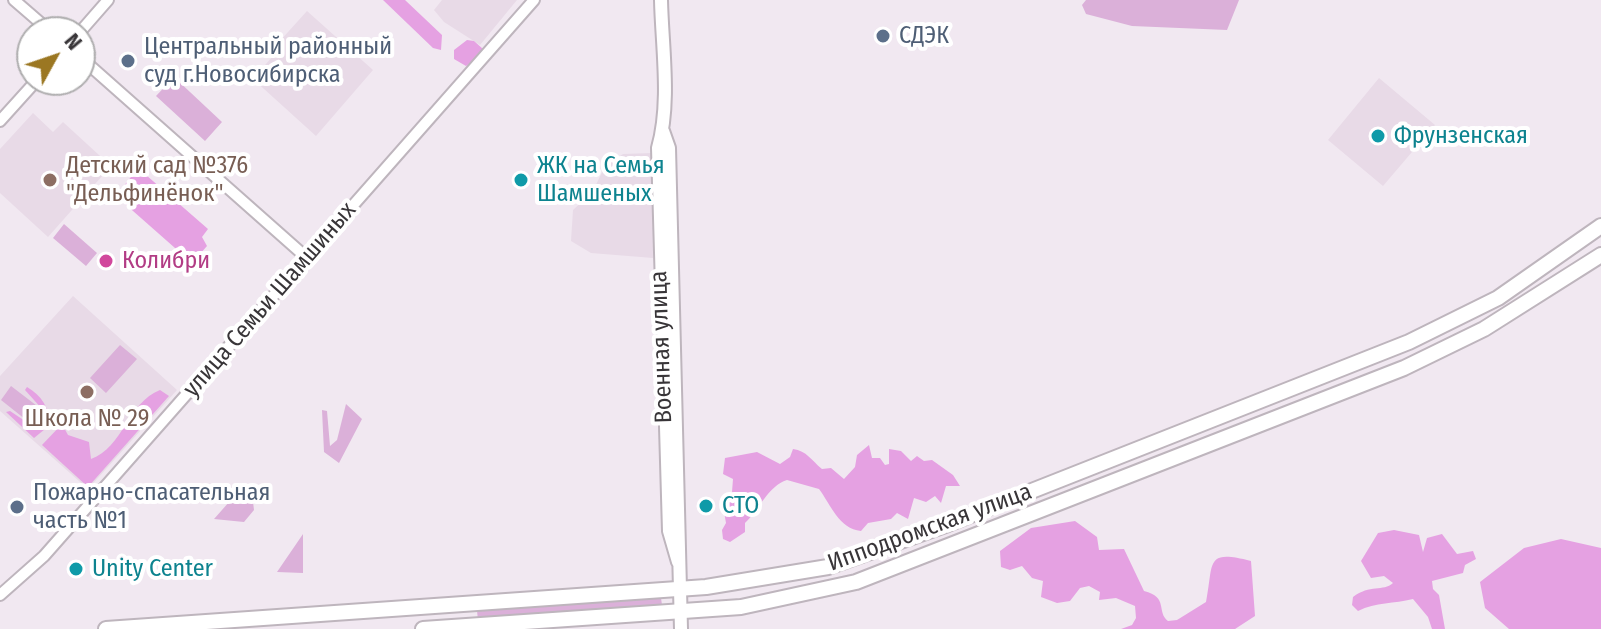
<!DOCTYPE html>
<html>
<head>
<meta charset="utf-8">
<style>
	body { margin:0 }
	#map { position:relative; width:1601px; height:629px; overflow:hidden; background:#f1e8f1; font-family:"Fira Sans Condensed",sans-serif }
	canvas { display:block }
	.north { position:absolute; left:16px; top:16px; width:80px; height:80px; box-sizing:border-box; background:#fff; border:2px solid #afaeaf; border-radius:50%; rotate:50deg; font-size:22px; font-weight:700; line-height:32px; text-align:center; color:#383538 }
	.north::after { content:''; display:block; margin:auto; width:28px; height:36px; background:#9b7722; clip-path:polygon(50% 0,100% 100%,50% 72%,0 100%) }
</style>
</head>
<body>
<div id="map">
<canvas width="1601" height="629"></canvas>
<div class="north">N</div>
</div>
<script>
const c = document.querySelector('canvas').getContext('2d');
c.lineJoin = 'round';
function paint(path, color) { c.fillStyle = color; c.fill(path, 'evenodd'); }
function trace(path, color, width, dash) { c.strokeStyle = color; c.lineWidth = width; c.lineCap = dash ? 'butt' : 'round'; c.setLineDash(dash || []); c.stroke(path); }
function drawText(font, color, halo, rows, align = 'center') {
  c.font = font + ' "Fira Sans Condensed",sans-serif'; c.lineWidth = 8; c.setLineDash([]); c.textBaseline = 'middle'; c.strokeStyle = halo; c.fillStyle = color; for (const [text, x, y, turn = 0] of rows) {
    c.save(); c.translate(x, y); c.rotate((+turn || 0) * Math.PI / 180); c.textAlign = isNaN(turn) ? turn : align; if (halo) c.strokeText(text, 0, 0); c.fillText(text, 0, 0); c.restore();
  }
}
paint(new Path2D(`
	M 442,0 L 517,0 L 480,45 L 444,22 L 434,10 Z
	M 307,11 L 373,70 L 316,136 L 253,79 L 272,57 L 269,53 Z
	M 1379,78 L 1435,125 L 1383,186 L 1328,140 Z
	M 33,113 L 53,132 L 63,122 L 111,166 L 48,237 L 0,193 L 0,149 Z
	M 652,153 L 653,258 L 591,253 L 571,241 L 573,210 L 593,191 L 605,166 L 623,154 Z
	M 73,296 L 177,390 L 88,489 L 0,411 L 0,376 Z`), '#e8dae7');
paint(new Path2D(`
	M 1086,0 L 1239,0 L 1227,30 L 1132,26 L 1086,14 L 1082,5 Z
	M 174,77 L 222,122 L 205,141 L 156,96 Z
	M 64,224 L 97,253 L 86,266 L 53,238 Z
	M 120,345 L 137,359 L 106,393 L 90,378 Z
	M 11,386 L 41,409 L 30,423 L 1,400 Z
	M 346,404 L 362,419 L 339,463 L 324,452 L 322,410 L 327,411 L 330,446 L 337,440 Z
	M 245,484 L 251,486 L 254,510 L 244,522 L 214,519 Z
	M 303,534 L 303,573 L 277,572 Z
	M 656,598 L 661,598 L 662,605 L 478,620 L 477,611 Z`), '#dbb0d9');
paint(new Path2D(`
	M 383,0 L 405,0 L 442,35 L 441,50 L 433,48 Z
	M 467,40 L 474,41 L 483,49 L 480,57 L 466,66 L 454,59 L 454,50 Z
	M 138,168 L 208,229 L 202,237 L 207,246 L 192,263 L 116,196 Z
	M 27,387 C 42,396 49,407 50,425 L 34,438 L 6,412 L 10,411 L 31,425 L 42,417 L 43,410 L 25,390 Z
	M 160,390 L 169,396 L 88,487 L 42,445 L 62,424 L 68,435 L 89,442 L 91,459 C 123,448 128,402 160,390 Z
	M 869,445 L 872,458 L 880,458 L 885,465 L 889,464 L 889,449 L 901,451 L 911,461 L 917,456 L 924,461 L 932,460 L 953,475 L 960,486 L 946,486 L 941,503 L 935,496 L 926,502 L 914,498 L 908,519 L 897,513 L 891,519 L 868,523 L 861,531 C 839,529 831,505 819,489 L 787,480 C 768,486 759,510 745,523 L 745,532 L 730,542 L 723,539 L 722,530 L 726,523 L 723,506 L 732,492 L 733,479 L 723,474 L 725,458 L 757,452 L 780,464 L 790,457 L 793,449 C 807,451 811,460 822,469 L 831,468 L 844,479 L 855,467 L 857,455 Z
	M 1075,521 L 1097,537 L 1099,550 L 1124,549 L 1144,591 C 1169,597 1156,612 1168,621 L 1177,620 L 1206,602 C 1214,563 1204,549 1251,561 L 1255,616 L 1235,629 L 1121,629 L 1132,625 L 1136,618 L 1135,606 L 1116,598 L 1099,600 L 1100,592 L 1089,586 L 1080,588 L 1070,601 L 1057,603 L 1041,597 L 1043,581 L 1032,578 L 1022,566 L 1010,570 L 1001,567 L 1000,551 L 1031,528 Z
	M 1394,530 L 1419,535 L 1423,552 L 1427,538 L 1442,534 L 1457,554 L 1473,551 L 1476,559 L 1465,565 L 1463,573 L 1432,581 L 1433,589 L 1439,595 L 1445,629 L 1432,629 L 1428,617 L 1413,599 C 1394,604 1376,602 1358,611 L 1352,605 L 1353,597 C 1370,584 1383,592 1393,583 L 1384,576 L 1371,578 L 1361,561 L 1378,533 Z
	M 1561,539 L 1601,548 L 1601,629 L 1509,629 L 1485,608 L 1480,582 L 1524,548 Z`), '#e5a1e2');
const minor = new Path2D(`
	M 14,0 L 51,32
	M 80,32 L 108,0
	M 80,57 L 307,258
	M 0,121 L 37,80
	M 0,595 L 44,556 L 534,0`);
const major = new Path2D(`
	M 661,0 C 662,47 671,102 658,148 L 669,531 L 678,562
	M 663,131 L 669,148 L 681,629`);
const highway = new Path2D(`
	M 106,629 L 706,587 L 828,567 L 948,524 L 1409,342 L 1498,298 L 1601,226
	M 423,629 L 741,607 L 856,582 L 1404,368 L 1484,329 L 1601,255`);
trace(minor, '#beb5bd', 14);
trace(major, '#beb5bd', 16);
trace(highway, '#beb5bd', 18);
trace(minor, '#fff', 10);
trace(major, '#fff', 12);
trace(highway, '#fff', 14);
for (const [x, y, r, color] of [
	[883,36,8,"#5c6f8a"],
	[128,61,8,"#5c6f8a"],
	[1378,136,8,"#0f9aa8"],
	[50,180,8,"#8d6e63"],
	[521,180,8,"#0f9aa8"],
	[106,261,8,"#d1479c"],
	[87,392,8,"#8d6e63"],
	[706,506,8,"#0f9aa8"],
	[17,507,8,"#5c6f8a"],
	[76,569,8,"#0f9aa8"]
]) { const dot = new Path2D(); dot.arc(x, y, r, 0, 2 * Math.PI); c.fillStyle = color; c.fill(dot); trace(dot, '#fff', 3); }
drawText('24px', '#4e5e75', '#fff', [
	["СДЭК",899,36],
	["Центральный районный",144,47],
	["суд г.Новосибирска",144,75],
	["Пожарно-спасательная",33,493],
	["часть №1",33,521]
], 'left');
drawText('24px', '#0d838f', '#fff', [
	["Фрунзенская",1394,136],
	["ЖК на Семья",537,166],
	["Шамшеных",537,194],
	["СТО",722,506],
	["Unity Center",92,569]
], 'left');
drawText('24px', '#785e54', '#fff', [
	["Детский сад №376",66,166],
	["\"Дельфинёнок\"",66,194],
	["Школа № 29",87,419,"center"]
], 'left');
drawText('24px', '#b23c85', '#fff', [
	["Колибри",122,261]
], 'left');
drawText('24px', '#383538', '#fff', [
	["улица Семьи Шамшиных",270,300,-49],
	["Военная улица",662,347,-92],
	["Ипподромская улица",930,528,-20]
]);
</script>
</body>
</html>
